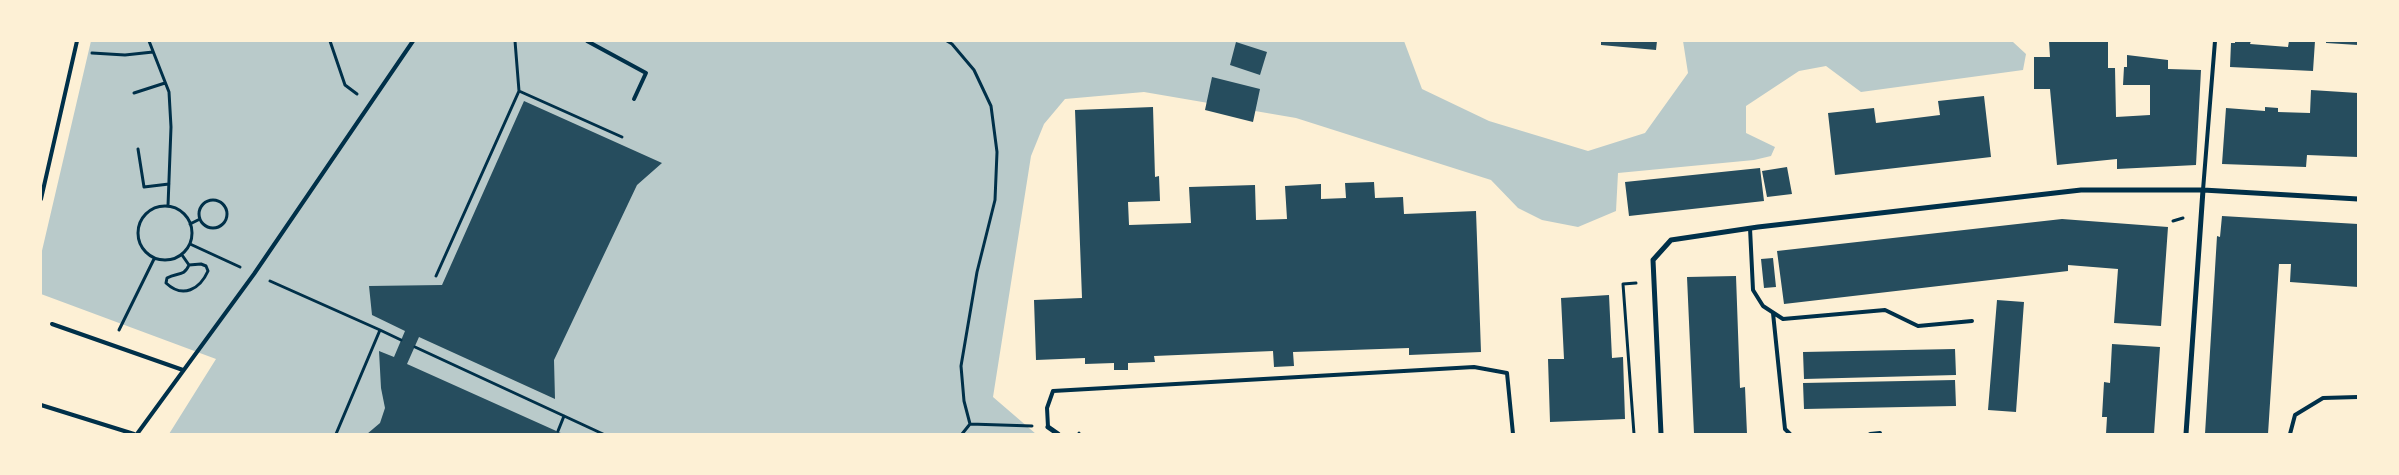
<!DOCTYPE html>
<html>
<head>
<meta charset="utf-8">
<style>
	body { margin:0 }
	#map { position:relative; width:2399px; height:475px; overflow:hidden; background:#fdf0d5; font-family:"Source Serif 4",serif }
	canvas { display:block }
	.frame { position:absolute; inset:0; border:42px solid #fdf0d5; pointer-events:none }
</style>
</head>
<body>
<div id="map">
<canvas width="2399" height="475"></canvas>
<div class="frame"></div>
</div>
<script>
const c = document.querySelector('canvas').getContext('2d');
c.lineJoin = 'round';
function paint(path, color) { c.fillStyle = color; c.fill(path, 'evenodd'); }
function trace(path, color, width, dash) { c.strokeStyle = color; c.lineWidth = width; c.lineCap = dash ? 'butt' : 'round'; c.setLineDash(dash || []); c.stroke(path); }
paint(new Path2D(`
	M 91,41 L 1404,41 L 1422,89 L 1489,121 L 1588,151 L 1645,133 L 1688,73 L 1683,41 L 2013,42 L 2026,54 L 2023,70 L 1861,92 L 1826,66 L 1799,71 L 1746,106 L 1746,133 L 1775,147 L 1771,156 L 1754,160 L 1618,173 L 1616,211 L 1578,227 L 1542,220 L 1518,208 L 1491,180 L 1296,118 L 1144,92 L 1065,99 L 1044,124 L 1031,156 L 993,397 L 1036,434 L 169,434 L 216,359 L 41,294 L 41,255 Z`), '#b9caca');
paint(new Path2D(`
	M 1601,41 L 1657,41 L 1656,50 L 1601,45 Z
	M 2049,41 L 2108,41 L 2108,68 L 2115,68 L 2116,117 L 2150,115 L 2150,85 L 2123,85 L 2124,67 L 2127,67 L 2127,55 L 2168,60 L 2168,69 L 2201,70 L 2196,165 L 2117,169 L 2117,159 L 2057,165 L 2050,89 L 2034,89 L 2034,57 L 2050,57 Z
	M 2235,41 L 2251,41 L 2250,44 L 2288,47 L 2289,41 L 2315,41 L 2313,71 L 2230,67 L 2231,43 L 2235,43 Z
	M 2326,41 L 2358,41 L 2358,45 L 2326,43 Z
	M 1236,42 L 1267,52 L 1260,75 L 1230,65 Z
	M 1212,77 L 1260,89 L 1253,122 L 1205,110 Z
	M 2311,90 L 2358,93 L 2358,157 L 2307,155 L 2306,167 L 2222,164 L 2226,108 L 2265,111 L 2265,107 L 2278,108 L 2278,112 L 2310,113 Z
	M 1984,96 L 1991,157 L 1835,175 L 1828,113 L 1874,108 L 1876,123 L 1940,115 L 1938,101 Z
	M 524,101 L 662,163 L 637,185 L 554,360 L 555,399 L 419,337 L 407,364 L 563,434 L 367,434 L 380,423 L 385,408 L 381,388 L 379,351 L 394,357 L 405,331 L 372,315 L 369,286 L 442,285 Z
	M 1153,107 L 1155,177 L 1159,176 L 1160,201 L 1128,202 L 1129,225 L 1191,223 L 1189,187 L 1255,185 L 1256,220 L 1287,219 L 1285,186 L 1321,184 L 1321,199 L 1346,198 L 1345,183 L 1374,182 L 1375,198 L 1403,197 L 1404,214 L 1476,211 L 1481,352 L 1409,355 L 1409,348 L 1293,352 L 1294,366 L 1274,367 L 1273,351 L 1154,356 L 1155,362 L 1128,363 L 1128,370 L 1114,370 L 1114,363 L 1085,364 L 1085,358 L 1036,360 L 1034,300 L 1082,298 L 1075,110 Z
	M 1787,167 L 1792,194 L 1767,197 L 1762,171 Z
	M 1760,168 L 1764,201 L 1629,216 L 1625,182 Z
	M 2222,216 L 2358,224 L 2358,287 L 2290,282 L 2291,264 L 2279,264 L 2268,434 L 2205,434 L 2217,236 L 2220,237 Z
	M 2062,219 L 2168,227 L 2161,326 L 2114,323 L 2118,269 L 2068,265 L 2068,271 L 1784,304 L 1777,251 Z
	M 1773,258 L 1776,287 L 1764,288 L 1761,259 Z
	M 1736,276 L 1740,388 L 1745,387 L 1747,434 L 1694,434 L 1687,277 Z
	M 1609,295 L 1612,358 L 1623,357 L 1625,419 L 1550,422 L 1548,359 L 1564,359 L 1561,298 Z
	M 1997,300 L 2024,302 L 2016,412 L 1988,410 Z
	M 2112,344 L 2160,347 L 2154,434 L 2106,434 L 2107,417 L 2102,417 L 2104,382 L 2110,383 Z
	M 1955,349 L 1956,375 L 1804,379 L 1803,352 Z
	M 1955,380 L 1956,406 L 1804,409 L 1803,383 Z`), '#264d5e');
trace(new Path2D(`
	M 149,41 L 169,92 L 171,127 L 168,206
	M 330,41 L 345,85 L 357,94
	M 947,41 L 952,44 L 974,70 L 991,106 L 997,152 L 995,200 L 977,272 L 961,366 L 964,401 L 970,424 L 962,434
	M 92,53 L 125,55 L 153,52
	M 519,91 L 622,137
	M 134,93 L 165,83
	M 138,149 L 144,187 L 169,184
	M199 214a14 14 0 1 1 28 0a14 14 0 1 1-28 0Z
	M138 233a27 27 0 1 1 54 0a27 27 0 1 1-54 0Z
	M 2173,221 L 2183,218
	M 190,224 L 200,219
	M 190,244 L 240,267
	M 182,255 L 189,265 L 201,264 L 206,266 L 208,271 C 200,289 183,299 166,283 L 167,278 C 177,272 184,277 189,265
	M 436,276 L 519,91 L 515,41
	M 270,281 L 380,330 L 336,434
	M 119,330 L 154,259
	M 380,330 L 401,340
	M 415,347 L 603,434
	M 970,424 L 1032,426
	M 558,431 L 564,416
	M 1079,434 L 1079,433
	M 1634,434 L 1623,284 L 1636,283`), '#003049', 3);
trace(new Path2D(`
	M 587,41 L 646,73 L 634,99
	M 2203,190 L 2215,41
	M 41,199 L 77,41
	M 1750,228 L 1753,290 L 1763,306 L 1783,319 L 1885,310 L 1918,326 L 1972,321
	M 1773,313 L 1785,429 L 1790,434
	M 52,324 L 183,370
	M 41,405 L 134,434
	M 1048,427 L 1047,408 L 1053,391 L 1474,367 L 1507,373 L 1513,434
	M 137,434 L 254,274 L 413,41
	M 1870,434 L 1880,433
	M 2290,434 L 2295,415 L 2323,398 L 2358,397`), '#003049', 4);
trace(new Path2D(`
	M 1048,427 L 1058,434
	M 1661,434 L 1653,260 L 1671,240 L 1758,227 L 2081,190 L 2203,190 L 2358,199
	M 2186,434 L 2203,190`), '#003049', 5);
</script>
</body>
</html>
